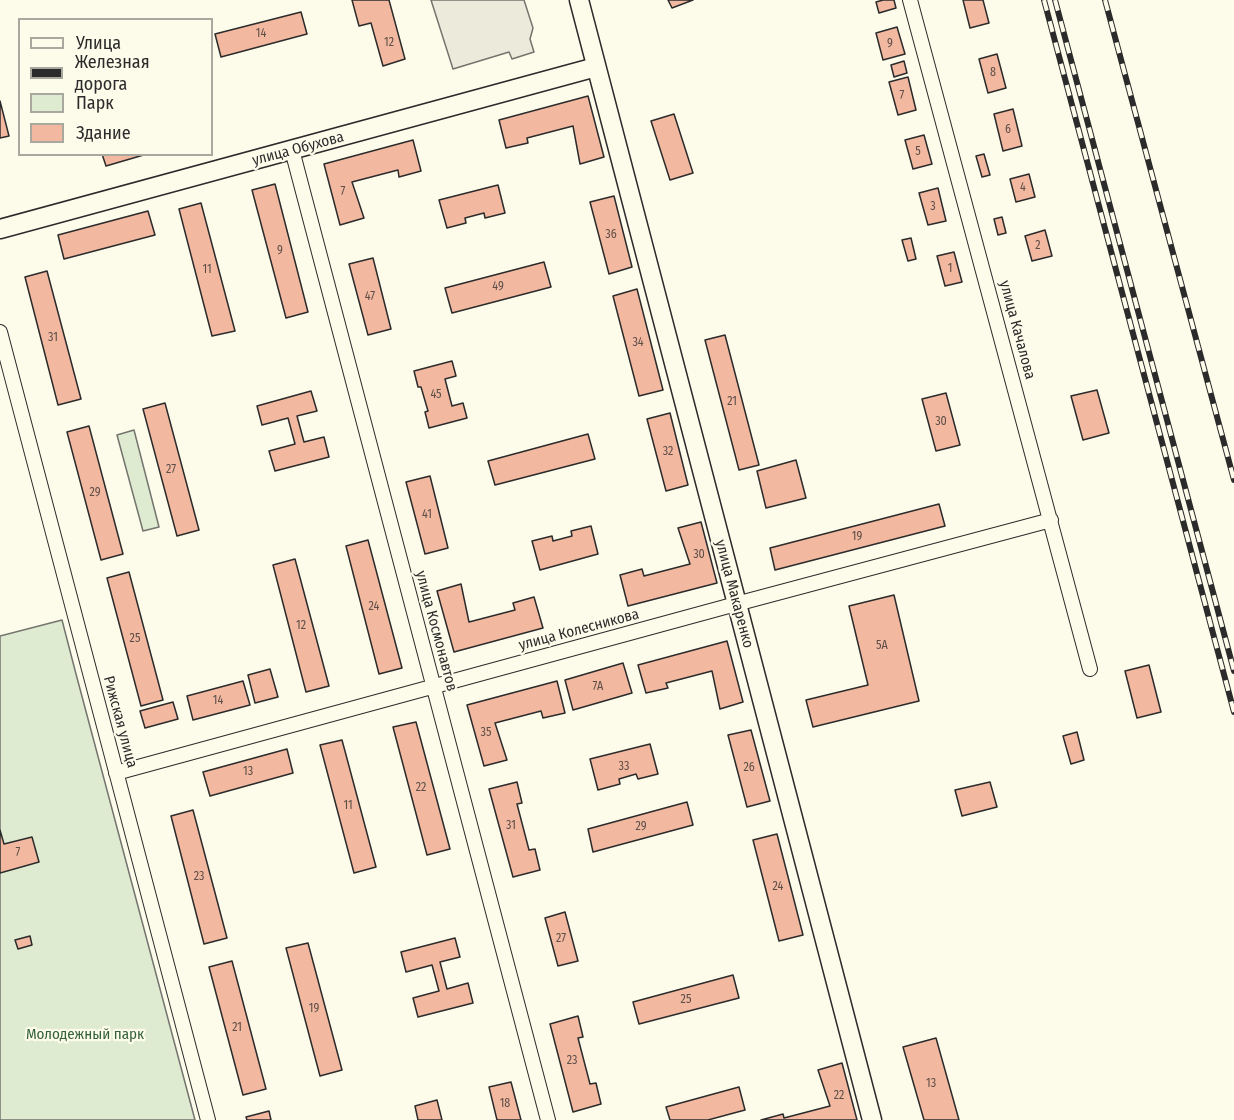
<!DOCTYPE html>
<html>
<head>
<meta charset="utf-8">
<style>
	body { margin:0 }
	#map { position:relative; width:1234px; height:1120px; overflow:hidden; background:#fdfbea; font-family:"Fira Sans Condensed",sans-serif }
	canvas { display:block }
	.legend { position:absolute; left:18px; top:18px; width:195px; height:138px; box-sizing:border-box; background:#fdfbea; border:2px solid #a9a89e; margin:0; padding:8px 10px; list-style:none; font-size:18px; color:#2b2b2b }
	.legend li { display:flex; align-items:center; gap:12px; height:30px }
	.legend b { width:30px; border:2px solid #a9a89e }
</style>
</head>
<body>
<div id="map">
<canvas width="1234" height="1120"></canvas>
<ul class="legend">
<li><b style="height:8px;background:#fdfbea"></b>Улица</li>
<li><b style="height:8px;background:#2b2b2b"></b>Железная дорога</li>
<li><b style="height:16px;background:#deebd1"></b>Парк</li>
<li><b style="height:16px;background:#f2b8a0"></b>Здание</li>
</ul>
</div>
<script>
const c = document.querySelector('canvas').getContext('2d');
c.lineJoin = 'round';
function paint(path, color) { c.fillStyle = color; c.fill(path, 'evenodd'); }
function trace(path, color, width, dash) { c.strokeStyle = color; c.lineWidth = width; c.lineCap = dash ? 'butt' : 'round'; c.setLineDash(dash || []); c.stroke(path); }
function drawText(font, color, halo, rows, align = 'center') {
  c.font = font + ' "Fira Sans Condensed",sans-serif'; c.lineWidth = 4.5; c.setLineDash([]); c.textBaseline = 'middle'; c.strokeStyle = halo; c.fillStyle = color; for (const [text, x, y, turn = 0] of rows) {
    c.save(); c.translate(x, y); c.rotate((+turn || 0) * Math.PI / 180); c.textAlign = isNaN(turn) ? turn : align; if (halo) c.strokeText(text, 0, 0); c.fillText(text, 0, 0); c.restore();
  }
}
const green = new Path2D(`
	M 134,430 L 159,527 L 143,531 L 117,435 Z
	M 62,620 L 76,674 L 195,1120 L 0,1120 L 0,636 Z`);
paint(green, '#deebd1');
trace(green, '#74746e', 1.5);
const parking = new Path2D(`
	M 431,0 L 524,0 L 533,28 L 530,39 L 534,52 L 512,59 L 509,52 L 453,69 Z`);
paint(parking, '#eceadb');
trace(parking, '#74746e', 1.5);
const building = new Path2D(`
	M 352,0 L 389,0 L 405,59 L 383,66 L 371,23 L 359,26 Z
	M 668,0 L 693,0 L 672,8 Z
	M 883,0 L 894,0 L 896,8 L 879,13 L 876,2 Z
	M 963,0 L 983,0 L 989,23 L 970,28 Z
	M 301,12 L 307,34 L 221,57 L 215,34 Z
	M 897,27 L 905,54 L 883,60 L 876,33 Z
	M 997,54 L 1006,88 L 988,93 L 979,59 Z
	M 904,61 L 907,73 L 894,77 L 891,65 Z
	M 908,77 L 916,110 L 898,115 L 889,82 Z
	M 588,96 L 604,157 L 580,164 L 573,126 L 527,138 L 528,143 L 506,148 L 499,120 Z
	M 0,101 L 9,136 L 0,138 Z
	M 1013,109 L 1022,146 L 1003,151 L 994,114 Z
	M 674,114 L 693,173 L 670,180 L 651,121 Z
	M 924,135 L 932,164 L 913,169 L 905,140 Z
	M 413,140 L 421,171 L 399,177 L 398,170 L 352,182 L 364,218 L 340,225 L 324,164 Z
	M 102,154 L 147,154 L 106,166 Z
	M 984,154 L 990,175 L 982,177 L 976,156 Z
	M 1029,174 L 1035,197 L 1016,202 L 1010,179 Z
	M 275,184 L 308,312 L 286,318 L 252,190 Z
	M 498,185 L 505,213 L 485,218 L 484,213 L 465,218 L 466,223 L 447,228 L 439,200 Z
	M 938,188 L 946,221 L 928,225 L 919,193 Z
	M 614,196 L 632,267 L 609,274 L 590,202 Z
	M 201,203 L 235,331 L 212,336 L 179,209 Z
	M 148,211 L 155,235 L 64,259 L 58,235 Z
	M 1002,217 L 1006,233 L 998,235 L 994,219 Z
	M 1045,230 L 1052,256 L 1032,261 L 1025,236 Z
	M 911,238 L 916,259 L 908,261 L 902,240 Z
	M 954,252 L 962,282 L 945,286 L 937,256 Z
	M 373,258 L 391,329 L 368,335 L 349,264 Z
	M 544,262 L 551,287 L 452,313 L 445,288 Z
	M 47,271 L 81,399 L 58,405 L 25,277 Z
	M 637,289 L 663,390 L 639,396 L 613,296 Z
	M 725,335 L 759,465 L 739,470 L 705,340 Z
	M 452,361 L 456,376 L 445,379 L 452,406 L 463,403 L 467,418 L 429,428 L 425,412 L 428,411 L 421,387 L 418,387 L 414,371 Z
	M 1097,390 L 1109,433 L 1083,440 L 1071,396 Z
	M 311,391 L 317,411 L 297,416 L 304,442 L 324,437 L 329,457 L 275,471 L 269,451 L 295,444 L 288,418 L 262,425 L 257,406 Z
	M 946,393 L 960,445 L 936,451 L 922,399 Z
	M 165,403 L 199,530 L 177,536 L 143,409 Z
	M 670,413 L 688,485 L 666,491 L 647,419 Z
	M 89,426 L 123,554 L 101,560 L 67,432 Z
	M 588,434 L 595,459 L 495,485 L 488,461 Z
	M 796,460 L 806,498 L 766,508 L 757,471 Z
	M 430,476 L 448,548 L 425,554 L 406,482 Z
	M 939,504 L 945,526 L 775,570 L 770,548 Z
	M 701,522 L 717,583 L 628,606 L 620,575 L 642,569 L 644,576 L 690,564 L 678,528 Z
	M 591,526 L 598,554 L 540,570 L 532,541 L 552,536 L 553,541 L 572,536 L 571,531 Z
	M 368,540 L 402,668 L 379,674 L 346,546 Z
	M 295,559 L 329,686 L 306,692 L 273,565 Z
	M 129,572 L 163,700 L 141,706 L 107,578 Z
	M 461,584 L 469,622 L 515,610 L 513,603 L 534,597 L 543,628 L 454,652 L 437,591 Z
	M 894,595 L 919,701 L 813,727 L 806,700 L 868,685 L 849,606 Z
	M 727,641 L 743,702 L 720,709 L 712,671 L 666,683 L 668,688 L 646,693 L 638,665 Z
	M 623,663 L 632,693 L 573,710 L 565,680 Z
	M 1149,665 L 1161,712 L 1137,718 L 1125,671 Z
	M 270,669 L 278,697 L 255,703 L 248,675 Z
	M 243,681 L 250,705 L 193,720 L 187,696 Z
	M 557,681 L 565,713 L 543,718 L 541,711 L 495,723 L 507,760 L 484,766 L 467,705 Z
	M 173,702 L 178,719 L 145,728 L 140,711 Z
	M 416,722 L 450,849 L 427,855 L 393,727 Z
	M 751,730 L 770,801 L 747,807 L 728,735 Z
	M 1077,732 L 1084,760 L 1071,764 L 1063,736 Z
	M 342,740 L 376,867 L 354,873 L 320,745 Z
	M 650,744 L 658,774 L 638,779 L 636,774 L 619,779 L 620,784 L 598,790 L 590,759 Z
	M 287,749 L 293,773 L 210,796 L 203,772 Z
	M 517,782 L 522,803 L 517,804 L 529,850 L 535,849 L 540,870 L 513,877 L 489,789 Z
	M 990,782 L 997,807 L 962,816 L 955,790 Z
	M 687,802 L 693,825 L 593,852 L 588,829 Z
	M 193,810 L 227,938 L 204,944 L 171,816 Z
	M 0,830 L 4,844 L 32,837 L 39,862 L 0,873 Z
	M 777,834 L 803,935 L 779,941 L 753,840 Z
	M 565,912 L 578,961 L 558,966 L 545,918 Z
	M 30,936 L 32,945 L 18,949 L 15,940 Z
	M 455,938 L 460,957 L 440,962 L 447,989 L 468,983 L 473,1003 L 418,1017 L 413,998 L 439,991 L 432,965 L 406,972 L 401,952 Z
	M 308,943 L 342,1070 L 320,1076 L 286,948 Z
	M 232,961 L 266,1089 L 243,1095 L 209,967 Z
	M 733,975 L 739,998 L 639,1024 L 633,1002 Z
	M 578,1016 L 583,1037 L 578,1038 L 590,1084 L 596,1083 L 601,1104 L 573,1112 L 550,1024 Z
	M 936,1038 L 959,1120 L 924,1120 L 903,1047 Z
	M 842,1063 L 857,1120 L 761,1120 L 783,1114 L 784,1118 L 830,1106 L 818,1070 Z
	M 511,1082 L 521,1120 L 497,1120 L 489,1087 Z
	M 739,1087 L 745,1110 L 708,1120 L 670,1120 L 666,1107 Z
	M 437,1100 L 442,1120 L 418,1120 L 415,1106 Z
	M 269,1111 L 271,1120 L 247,1120 L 246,1117 Z`);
paint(building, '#f2b8a0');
trace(building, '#2b2b2b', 1.5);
const minor = new Path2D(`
	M 910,0 L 1090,669
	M 292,150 L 548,1120
	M 0,332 L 208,1120
	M 116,773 L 736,604 L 1051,520`);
const major = new Path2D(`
	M 579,0 L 872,1120
	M 0,229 L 596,67`);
trace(minor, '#2b2b2b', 16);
trace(major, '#2b2b2b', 21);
trace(minor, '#fdfbea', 14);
trace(major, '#fdfbea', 18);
const rail = new Path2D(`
	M 1044,0 L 1234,712
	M 1055,0 L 1234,671
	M 1105,0 L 1234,480`);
trace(rail, '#2b2b2b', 6);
trace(rail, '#fdfbea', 4, [11]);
drawText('12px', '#5d4e48', null, [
	["14",261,34],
	["12",389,43],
	["9",890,44],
	["8",993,73],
	["7",902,96],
	["6",1008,130],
	["5",918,152],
	["4",1023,188],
	["7",343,192],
	["3",933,207],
	["36",611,235],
	["2",1038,246],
	["9",280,251],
	["1",950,269],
	["11",207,270],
	["49",498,287],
	["47",370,297],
	["31",53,338],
	["34",638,343],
	["45",436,395],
	["21",732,402],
	["30",941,422],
	["32",668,452],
	["27",171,470],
	["29",95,493],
	["41",427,515],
	["19",857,537],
	["30",699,555],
	["24",374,607],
	["12",301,626],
	["25",135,639],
	["5А",882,646],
	["7А",598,687],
	["14",218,701],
	["35",486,733],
	["33",624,767],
	["26",749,768],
	["13",248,772],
	["22",421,788],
	["11",348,806],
	["31",511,826],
	["29",641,827],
	["7",18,853],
	["23",199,877],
	["24",778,887],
	["27",561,939],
	["25",686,1000],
	["19",314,1009],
	["21",237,1028],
	["23",572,1061],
	["13",931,1084],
	["22",839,1096],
	["18",505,1104]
]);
drawText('15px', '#2b2b2b', '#fdfbea', [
	["улица Обухова",298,149,-15],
	["улица Качалова",1017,330,75],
	["улица Макаренко",734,594,75],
	["улица Колесникова",579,630,-15],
	["улица Космонавтов",436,631,75],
	["Рижская улица",120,722,75]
]);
drawText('15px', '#34623c', '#fdfbea', [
	["Молодежный парк",85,1035]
]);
</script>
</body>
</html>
